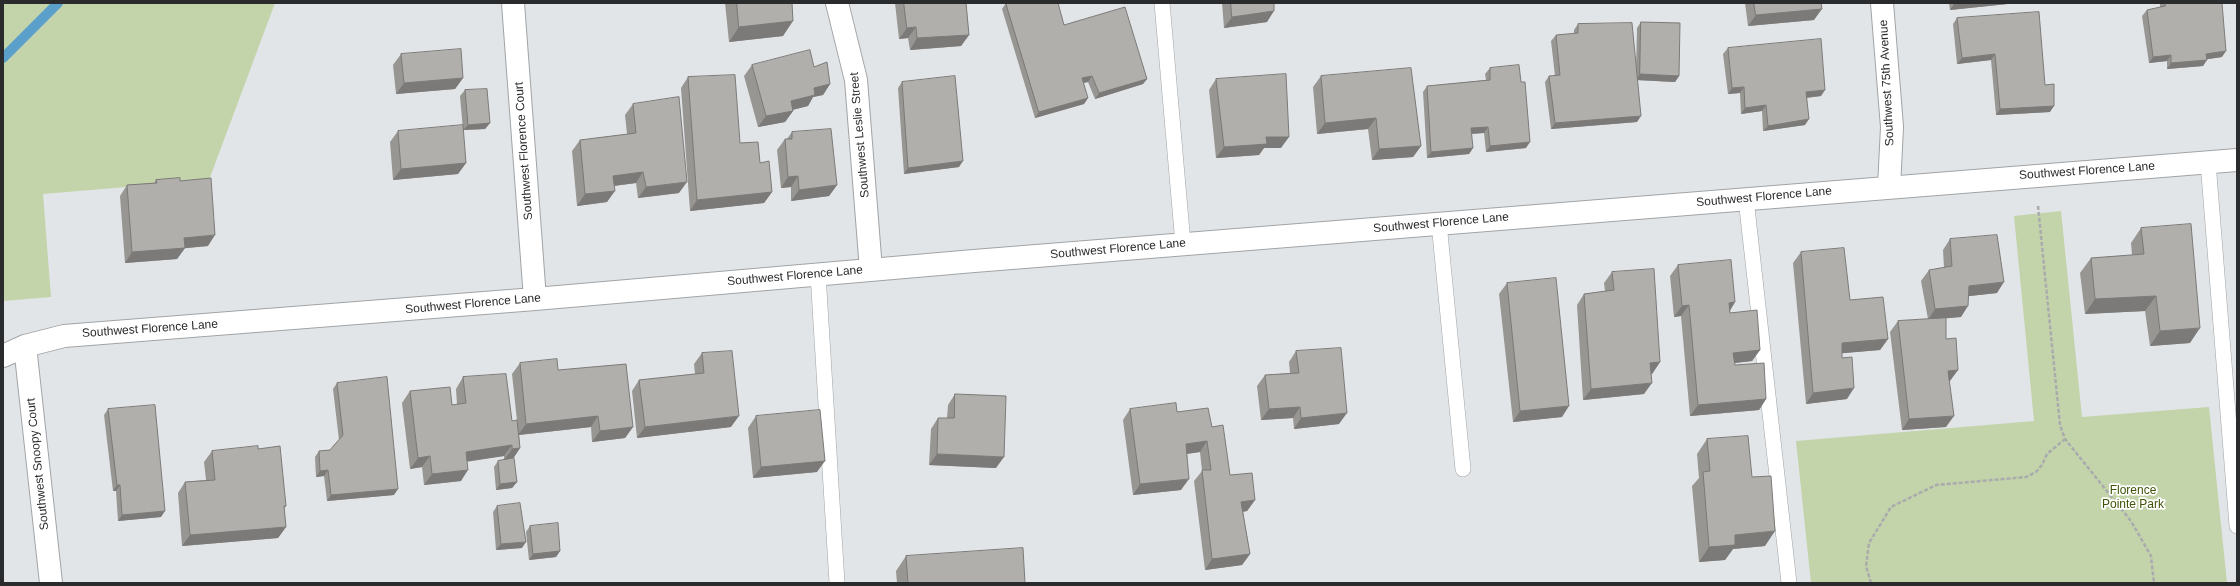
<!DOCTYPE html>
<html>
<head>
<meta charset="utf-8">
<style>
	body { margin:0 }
	#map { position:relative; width:2240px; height:586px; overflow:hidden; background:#e2e5e8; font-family:Helvetica,sans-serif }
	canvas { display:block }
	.frame { position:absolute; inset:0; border:4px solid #2a2b2c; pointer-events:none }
</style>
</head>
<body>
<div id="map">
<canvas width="2240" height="586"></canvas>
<div class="frame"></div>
</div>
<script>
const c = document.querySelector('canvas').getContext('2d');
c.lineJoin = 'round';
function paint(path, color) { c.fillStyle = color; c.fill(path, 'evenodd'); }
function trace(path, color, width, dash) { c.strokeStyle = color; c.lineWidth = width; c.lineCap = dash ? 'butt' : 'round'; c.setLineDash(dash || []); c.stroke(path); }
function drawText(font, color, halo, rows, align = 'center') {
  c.font = font + ' Helvetica,sans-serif'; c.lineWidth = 3.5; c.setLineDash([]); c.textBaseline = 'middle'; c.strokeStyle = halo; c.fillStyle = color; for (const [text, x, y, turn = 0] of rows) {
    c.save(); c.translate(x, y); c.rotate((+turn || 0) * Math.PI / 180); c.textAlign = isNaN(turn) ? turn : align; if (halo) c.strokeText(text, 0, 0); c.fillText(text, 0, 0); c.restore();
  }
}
paint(new Path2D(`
	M 3,3 L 275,3 L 209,180 L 43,194 L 51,297 L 3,301 Z
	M 2061,211 L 2082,417 L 2209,407 L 2227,583 L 1811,583 L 1796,441 L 2034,421 L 2014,216 Z`), '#c3d3aa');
trace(new Path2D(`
	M 3,58 L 58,3`), '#5ba0ca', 10);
const lane = new Path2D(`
	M 1162,3 L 1183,244
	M 2208,162 L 2237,526
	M 1746,199 L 1789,583
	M 1439,223 L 1463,469
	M 818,274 L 837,583`);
const street = new Path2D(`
	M 513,3 L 535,299
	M 837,3 L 856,80 L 871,270
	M 1882,3 L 1892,127 L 1889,187
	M 25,346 L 51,583
	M 3,356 L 25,346 L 64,336 L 535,299 L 974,261 L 2237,160`);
trace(lane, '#a1a4a6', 16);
trace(street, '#a1a4a6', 24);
trace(new Path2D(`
	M 2038,206 L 2060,425 L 2065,439 L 2131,521 L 2151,556 L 2154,583
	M 1871,583 L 1866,566 L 1869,543 L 1891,507 L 1936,485 L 2026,477 L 2036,472 L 2042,465 L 2047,454 L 2065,439`), '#a9abad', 2.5, [4, 2]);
trace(lane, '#fff', 15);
trace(street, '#fff', 22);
paint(new Path2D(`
	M 725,3 L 792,3 L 783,36 L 729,42 Z
	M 895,3 L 966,3 L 969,35 L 961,46 L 910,50 L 908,38 L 899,39 Z
	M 1006,3 L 1064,25 L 1147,79 L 1143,84 L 1095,99 L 1088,82 L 1083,83 L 1088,98 L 1084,104 L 1035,118 L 1002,9 Z
	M 1222,3 L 1274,3 L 1267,22 L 1224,28 Z
	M 1745,3 L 1821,3 L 1814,20 L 1748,26 Z
	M 1949,3 L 2017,3 L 1950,10 Z
	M 2160,3 L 2222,3 L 2222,57 L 2207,59 L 2203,66 L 2167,69 L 2167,61 L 2149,63 L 2142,16 L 2147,10 L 2160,7 Z
	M 1957,18 L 2045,85 L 2050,112 L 1996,115 L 1991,60 L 1957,64 L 1953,24 Z
	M 1641,22 L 1679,76 L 1675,82 L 1637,80 L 1637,122 L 1551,129 L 1545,82 L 1549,76 L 1555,76 L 1551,41 L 1556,35 L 1574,34 L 1574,30 L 1578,24 L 1636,69 L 1637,28 Z
	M 1728,48 L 1821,96 L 1807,98 L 1805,125 L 1763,131 L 1762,111 L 1741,114 L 1740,93 L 1728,94 L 1723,54 Z
	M 401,54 L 463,78 L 455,89 L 396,94 L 393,65 Z
	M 752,65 L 814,67 L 830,84 L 823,95 L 813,97 L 808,106 L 792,110 L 793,111 L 785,122 L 758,127 L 744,76 Z
	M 1490,68 L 1526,148 L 1486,152 L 1484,133 L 1471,134 L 1473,148 L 1469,154 L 1427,158 L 1423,92 L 1427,86 L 1486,80 L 1485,74 Z
	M 1321,76 L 1421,146 L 1413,157 L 1372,160 L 1368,129 L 1317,134 L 1313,87 Z
	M 688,77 L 740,143 L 760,163 L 772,192 L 764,203 L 690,211 L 681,88 Z
	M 1216,79 L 1281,148 L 1264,148 L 1259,155 L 1216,158 L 1209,90 Z
	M 902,82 L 959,167 L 904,174 L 898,88 Z
	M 465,90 L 490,123 L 485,129 L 463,130 L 460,96 Z
	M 633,104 L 679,193 L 638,198 L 636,183 L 614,186 L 607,202 L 577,206 L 572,151 L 580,140 L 627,134 L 625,115 Z
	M 398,131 L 466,163 L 458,174 L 393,180 L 390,142 Z
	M 792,132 L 837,185 L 829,196 L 791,201 L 791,187 L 781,188 L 777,150 L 785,139 L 787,139 Z
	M 156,180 L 180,181 L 208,246 L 185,248 L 177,259 L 125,263 L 120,196 L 127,185 L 154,183 Z
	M 2141,228 L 2190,343 L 2150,346 L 2145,311 L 2085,314 L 2080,273 L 2091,258 L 2132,255 L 2131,243 Z
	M 1950,239 L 1997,293 L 1969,296 L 1961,317 L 1946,318 L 1946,339 L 1958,370 L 1949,381 L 1946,427 L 1902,430 L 1890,332 L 1898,321 L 1928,319 L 1921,281 L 1929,270 L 1944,268 L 1943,250 Z
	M 1801,252 L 1888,339 L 1880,350 L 1842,353 L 1842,358 L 1847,399 L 1806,404 L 1793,263 Z
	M 1678,265 L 1735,302 L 1730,311 L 1730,313 L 1760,350 L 1752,361 L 1735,363 L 1735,365 L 1766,399 L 1759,410 L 1690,416 L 1681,316 L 1674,317 L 1670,276 Z
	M 1612,272 L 1660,362 L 1652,374 L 1651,374 L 1644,394 L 1583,400 L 1577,305 L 1584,294 L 1605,291 L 1604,283 Z
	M 1507,283 L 1562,417 L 1513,422 L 1499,294 Z
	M 1296,351 L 1339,424 L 1294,429 L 1293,418 L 1261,420 L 1257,386 L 1265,375 L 1290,373 L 1289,362 Z
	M 702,353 L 731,427 L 637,438 L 632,391 L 639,380 L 695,374 L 694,364 Z
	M 520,363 L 558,370 L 633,427 L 625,438 L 592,442 L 591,427 L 519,435 L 520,448 L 513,458 L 517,482 L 512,488 L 496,490 L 494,467 L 498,461 L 504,460 L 504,456 L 467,461 L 461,481 L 424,485 L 422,467 L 410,469 L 402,403 L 410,391 L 452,405 L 457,405 L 456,389 L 463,377 L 512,421 L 517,421 L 512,374 Z
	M 337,383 L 394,495 L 327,501 L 324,476 L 316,477 L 315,457 L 319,451 L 330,450 L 339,440 L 333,389 Z
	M 955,394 L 996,468 L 929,465 L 931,429 L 938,418 L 947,418 L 948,405 Z
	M 108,409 L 161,517 L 118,521 L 116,491 L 113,491 L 104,415 Z
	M 1130,409 L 1177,412 L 1212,427 L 1230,475 L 1255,500 L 1247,511 L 1243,512 L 1250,554 L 1242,565 L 1205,570 L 1194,481 L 1202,471 L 1200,452 L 1187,454 L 1181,490 L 1133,495 L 1123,420 Z
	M 756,416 L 817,472 L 753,478 L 748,428 Z
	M 1707,439 L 1752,477 L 1765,546 L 1733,549 L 1725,560 L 1699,562 L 1692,486 L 1699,478 L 1697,454 Z
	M 258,449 L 286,506 L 284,509 L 286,527 L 278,538 L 182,546 L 178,493 L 185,482 L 206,480 L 204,462 L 212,451 Z
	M 497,506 L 522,548 L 496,550 L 493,512 Z
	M 530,526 L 560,551 L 556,557 L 529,560 L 526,532 Z
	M 906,556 L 1025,583 L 897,583 L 896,571 Z`), '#989693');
paint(new Path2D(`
	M 1967,3 L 2017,3 L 1950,10 L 1954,4 Z
	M 1822,9 L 1814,20 L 1748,26 L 1756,15 Z
	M 1274,11 L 1267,22 L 1224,28 L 1232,17 Z
	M 793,21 L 783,36 L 729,42 L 739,27 Z
	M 916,27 L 908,38 L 899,39 L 907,28 Z
	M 969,35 L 961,46 L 910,50 L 917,38 Z
	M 2226,51 L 2222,57 L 2202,60 L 2206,54 Z
	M 1995,54 L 1991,60 L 1957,64 L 1962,58 Z
	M 2171,55 L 2167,61 L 2149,63 L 2153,57 Z
	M 2207,60 L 2203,66 L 2167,69 L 2171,63 Z
	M 1640,74 L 1679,76 L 1675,82 L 1636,80 Z
	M 1092,76 L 1088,82 L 1077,84 L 1082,78 Z
	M 463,78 L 455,89 L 396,94 L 404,83 Z
	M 1147,79 L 1143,84 L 1095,99 L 1099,93 Z
	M 830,84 L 823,95 L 813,97 L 808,106 L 784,112 L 791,101 L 814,88 Z
	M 1744,87 L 1740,93 L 1728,94 L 1732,88 Z
	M 1825,90 L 1821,96 L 1802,98 L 1806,92 Z
	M 1088,98 L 1084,104 L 1035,118 L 1039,112 Z
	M 1766,105 L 1762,111 L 1741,114 L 1745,108 Z
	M 2054,106 L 2050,112 L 1996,115 L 2000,109 Z
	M 793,111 L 785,122 L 758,127 L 766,116 Z
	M 1641,116 L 1637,122 L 1551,129 L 1555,123 Z
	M 1376,118 L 1368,129 L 1317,134 L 1325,123 Z
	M 1809,119 L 1805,125 L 1763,131 L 1768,126 Z
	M 490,123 L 485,129 L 463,130 L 468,125 Z
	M 1488,127 L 1484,133 L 1467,134 L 1471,128 Z
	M 1266,137 L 1289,137 L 1281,148 L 1264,148 L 1259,155 L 1216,158 L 1224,147 Z
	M 1530,142 L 1526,148 L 1486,152 L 1490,146 Z
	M 1421,146 L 1413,157 L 1372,160 L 1379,149 Z
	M 1473,148 L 1469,154 L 1427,158 L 1431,152 Z
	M 963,161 L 959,167 L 904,174 L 908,168 Z
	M 466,163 L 458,174 L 393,180 L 401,169 Z
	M 643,172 L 636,183 L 605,187 L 613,176 Z
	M 798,176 L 791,187 L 781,188 L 788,177 Z
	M 687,182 L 679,193 L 638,198 L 646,187 Z
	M 837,185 L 829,196 L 791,201 L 799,190 Z
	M 615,191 L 607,202 L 577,206 L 585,194 Z
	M 772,192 L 764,203 L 690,211 L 697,200 Z
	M 215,235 L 208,246 L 177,249 L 185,248 L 177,259 L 125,263 L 132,252 L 184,238 Z
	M 2004,282 L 1997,293 L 1961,297 L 1969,286 Z
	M 2156,296 L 2145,311 L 2085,314 L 2095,299 Z
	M 1735,302 L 1728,313 L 1729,303 Z
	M 1689,305 L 1681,316 L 1674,317 L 1682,306 Z
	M 1968,306 L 1961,317 L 1928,320 L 1935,309 Z
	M 2200,328 L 2190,343 L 2150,346 L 2160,331 Z
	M 1888,339 L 1880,350 L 1834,354 L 1842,343 Z
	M 1760,350 L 1752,361 L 1726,364 L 1733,353 Z
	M 1660,362 L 1652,374 L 1642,374 L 1650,363 Z
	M 1958,370 L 1950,381 L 1940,382 L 1948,371 Z
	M 1652,383 L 1644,394 L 1583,400 L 1591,389 Z
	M 1854,388 L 1847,399 L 1806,404 L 1813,393 Z
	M 1766,399 L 1759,410 L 1690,416 L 1698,405 Z
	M 1569,406 L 1562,417 L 1513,422 L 1520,411 Z
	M 1300,407 L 1293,418 L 1261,420 L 1269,409 Z
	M 1347,413 L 1339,424 L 1294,429 L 1301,418 Z
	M 598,416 L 591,427 L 518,435 L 526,424 Z
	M 739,416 L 731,427 L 637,438 L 645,427 Z
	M 1954,416 L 1946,427 L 1902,430 L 1909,419 Z
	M 633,427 L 625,438 L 592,442 L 600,431 Z
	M 1207,441 L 1200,452 L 1178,455 L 1186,444 Z
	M 512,445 L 504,456 L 459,463 L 466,452 Z
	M 520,448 L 513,459 L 504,460 L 512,449 Z
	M 937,454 L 1004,457 L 996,468 L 929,465 Z
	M 430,456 L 422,467 L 410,469 L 418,458 Z
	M 825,461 L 817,472 L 753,478 L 761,467 Z
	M 328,470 L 324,476 L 316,477 L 320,471 Z
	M 468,470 L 461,481 L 424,485 L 432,474 Z
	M 1189,479 L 1181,490 L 1133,495 L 1140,484 Z
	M 517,482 L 512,488 L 496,490 L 500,484 Z
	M 117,485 L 120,485 L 116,491 L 113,491 Z
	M 398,489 L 394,495 L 327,501 L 331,495 Z
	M 1255,500 L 1247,511 L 1234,513 L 1241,502 Z
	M 165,511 L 161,517 L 118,521 L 122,515 Z
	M 286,527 L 278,538 L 182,546 L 190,535 Z
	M 1775,531 L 1765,546 L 1733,549 L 1725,560 L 1699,562 L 1709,547 L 1735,535 Z
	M 526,542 L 522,548 L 496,550 L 501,544 Z
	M 560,551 L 556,557 L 529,560 L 533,554 Z
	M 1250,554 L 1242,565 L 1205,570 L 1212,559 Z`), '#7c7a78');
const building = new Path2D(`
	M 737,3 L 792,3 L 793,21 L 739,27 Z
	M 904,3 L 966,3 L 969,35 L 917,38 L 916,27 L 907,28 Z
	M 1006,3 L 1058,3 L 1064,25 L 1125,7 L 1147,79 L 1099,93 L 1092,76 L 1082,78 L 1088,98 L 1039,112 Z
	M 1231,3 L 1274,3 L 1274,11 L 1232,17 Z
	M 1754,3 L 1821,3 L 1822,9 L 1756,15 Z
	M 1954,3 L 1967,3 L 1954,4 Z
	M 2165,3 L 2222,3 L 2226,51 L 2206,54 L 2207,60 L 2171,63 L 2171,55 L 2153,57 L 2147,10 L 2165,6 Z
	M 2039,12 L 2045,85 L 2054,84 L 2054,106 L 2000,109 L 1995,54 L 1962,58 L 1957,18 Z
	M 1641,22 L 1680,23 L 1679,76 L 1640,74 Z
	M 1632,23 L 1641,116 L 1555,123 L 1549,76 L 1560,75 L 1556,35 L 1578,33 L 1578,24 Z
	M 1821,39 L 1825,90 L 1806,92 L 1809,119 L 1768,126 L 1766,105 L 1745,108 L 1744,87 L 1732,88 L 1728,48 Z
	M 461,49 L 463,78 L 404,83 L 401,54 Z
	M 810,50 L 814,67 L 827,62 L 830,84 L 814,88 L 815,95 L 791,101 L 793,111 L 766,116 L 752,65 Z
	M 1519,65 L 1521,82 L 1525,82 L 1530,142 L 1490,146 L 1488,127 L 1471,128 L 1473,148 L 1431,152 L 1427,86 L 1490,80 L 1490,68 Z
	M 1411,68 L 1421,146 L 1379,149 L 1376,118 L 1325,123 L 1321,76 Z
	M 1286,74 L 1289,137 L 1266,137 L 1267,144 L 1224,147 L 1216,79 Z
	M 735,75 L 740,143 L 758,142 L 760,163 L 769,161 L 772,192 L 697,200 L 688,77 Z
	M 955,76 L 963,161 L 908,168 L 902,82 Z
	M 487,89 L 490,123 L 468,125 L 465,90 Z
	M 679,97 L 687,182 L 646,187 L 643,172 L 613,176 L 615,191 L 585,194 L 580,140 L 636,133 L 633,104 Z
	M 463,125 L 466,163 L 401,169 L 398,131 Z
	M 831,129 L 837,185 L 799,190 L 798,176 L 788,177 L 785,139 L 792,139 L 792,132 Z
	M 180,178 L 180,181 L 211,178 L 215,235 L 184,238 L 185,248 L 132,252 L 127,185 L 157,183 L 156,180 Z
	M 2191,224 L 2200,328 L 2160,331 L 2156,296 L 2095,299 L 2091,258 L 2144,254 L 2141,228 Z
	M 1997,235 L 2004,282 L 1969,286 L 1968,306 L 1935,309 L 1929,270 L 1952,266 L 1950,239 Z
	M 1844,248 L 1850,300 L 1883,297 L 1888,339 L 1842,343 L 1842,358 L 1852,357 L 1854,388 L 1813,393 L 1801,252 Z
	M 1731,260 L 1735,302 L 1729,303 L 1730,313 L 1757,310 L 1760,350 L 1733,353 L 1735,365 L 1764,363 L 1766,399 L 1698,405 L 1689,305 L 1682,306 L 1678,265 Z
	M 1654,269 L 1660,362 L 1650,363 L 1652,383 L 1591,389 L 1584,294 L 1614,290 L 1612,272 Z
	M 1556,278 L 1569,406 L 1520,411 L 1507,283 Z
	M 1946,318 L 1946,339 L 1956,338 L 1958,370 L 1948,371 L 1954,416 L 1909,419 L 1898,321 Z
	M 1341,348 L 1347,413 L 1301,418 L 1300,407 L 1269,409 L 1265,375 L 1299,373 L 1296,351 Z
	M 732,351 L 739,416 L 645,427 L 639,380 L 704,373 L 702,353 Z
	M 557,359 L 558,370 L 626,364 L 633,427 L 600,431 L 598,416 L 526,424 L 520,363 Z
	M 506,374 L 512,421 L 517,420 L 520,448 L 512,449 L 512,445 L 466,452 L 468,470 L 432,474 L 430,456 L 418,458 L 410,391 L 450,387 L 452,405 L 466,403 L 463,377 Z
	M 387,377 L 398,489 L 331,495 L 328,470 L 320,471 L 319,451 L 330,450 L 343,435 L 337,383 Z
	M 955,394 L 1006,396 L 1004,457 L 937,454 L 938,418 L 954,418 Z
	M 1176,403 L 1177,412 L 1208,408 L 1212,427 L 1223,425 L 1230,475 L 1252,473 L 1255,500 L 1241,502 L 1250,554 L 1212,559 L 1202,470 L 1211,470 L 1207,441 L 1186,444 L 1189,479 L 1140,484 L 1130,409 Z
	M 155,405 L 165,511 L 122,515 L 120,485 L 117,485 L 108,409 Z
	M 820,410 L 825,461 L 761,467 L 756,416 Z
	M 1748,436 L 1752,477 L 1771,476 L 1775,531 L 1735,535 L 1735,545 L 1709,547 L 1703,472 L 1710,471 L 1707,439 Z
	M 258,446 L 258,449 L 280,446 L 286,506 L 284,506 L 286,527 L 190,535 L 185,482 L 215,480 L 212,451 Z
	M 514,458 L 517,482 L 500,484 L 498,461 Z
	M 520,503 L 526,542 L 501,544 L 497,506 Z
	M 558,523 L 560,551 L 533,554 L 530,526 Z
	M 1023,548 L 1025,583 L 908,583 L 906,556 Z`);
paint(building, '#b1afab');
trace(building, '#7c7a78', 1);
drawText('12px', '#2a2b2c', '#fff', [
	["Southwest 75th Avenue",1887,83,-93],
	["Southwest Leslie Street",860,135,-95],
	["Southwest Florence Court",524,151,-94],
	["Southwest Florence Lane",2087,171,-4],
	["Southwest Florence Lane",1764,197,-5],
	["Southwest Florence Lane",1441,223,-5],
	["Southwest Florence Lane",1118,249,-5],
	["Southwest Florence Lane",795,276,-5],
	["Southwest Florence Lane",473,304,-5],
	["Southwest Florence Lane",150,329,-4],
	["Southwest Snoopy Court",38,464,-96]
]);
drawText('12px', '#415509', '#fff', [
	["Florence",2133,491],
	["Pointe Park",2133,505]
]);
</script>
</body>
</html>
